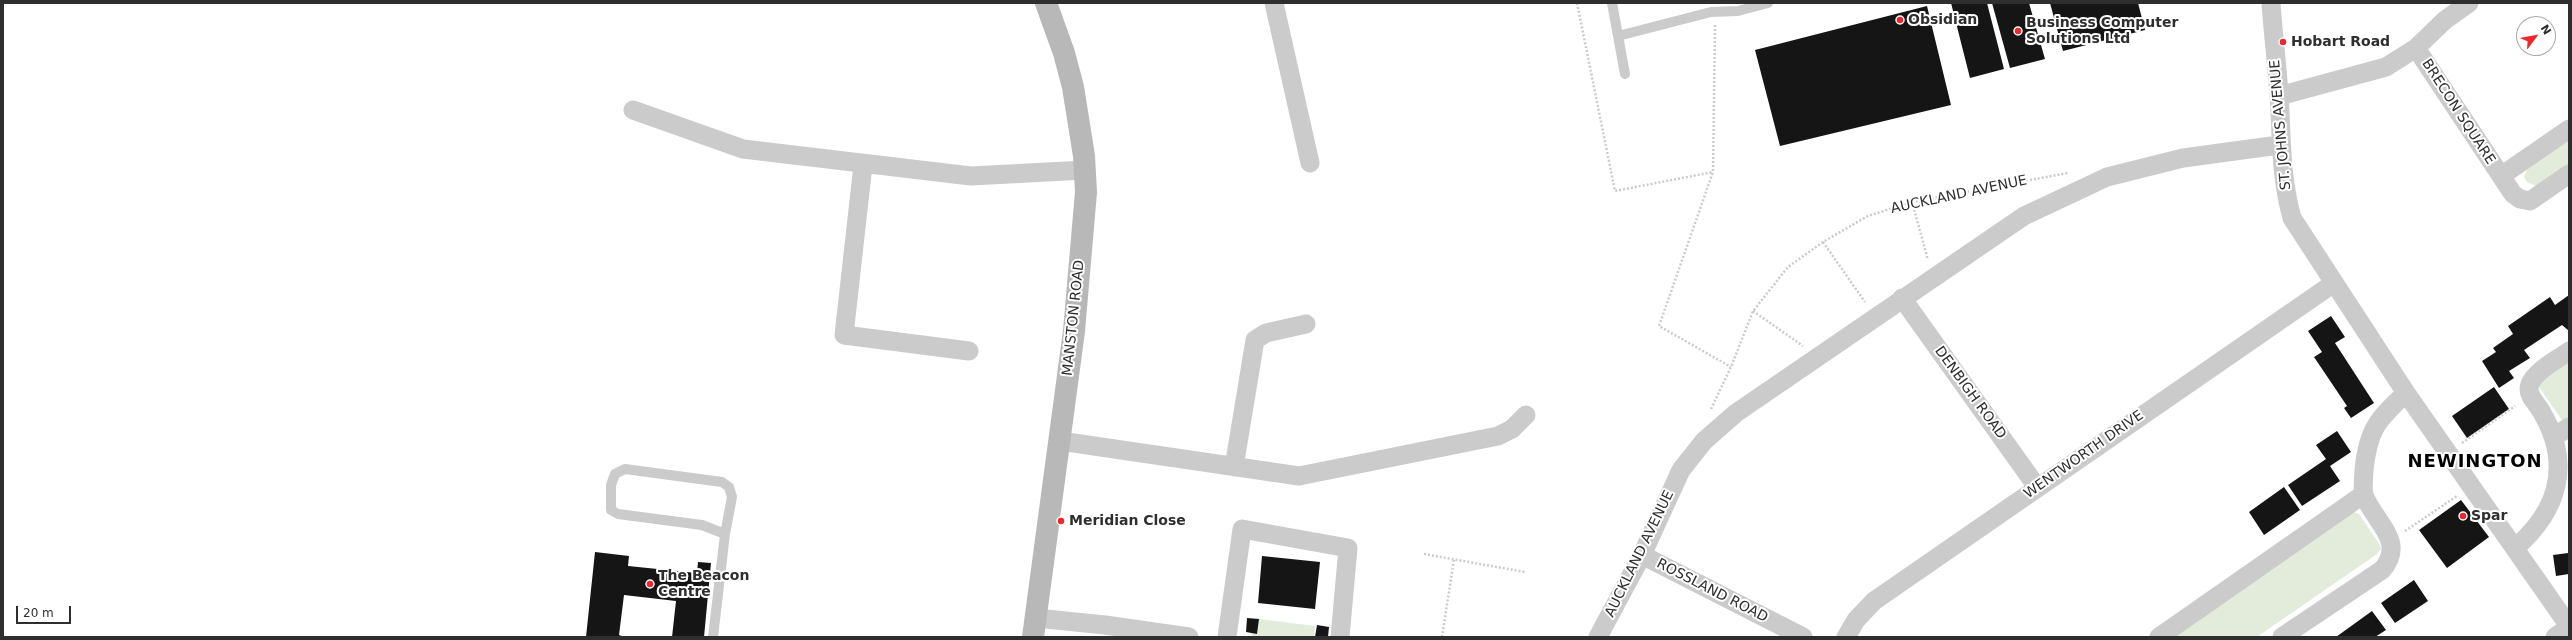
<!DOCTYPE html>
<html>
<head>
<meta charset="utf-8">
<style>
	body { margin:0 }
	#map { position:relative; width:2572px; height:640px; overflow:hidden; background:#fff; font-family:"DejaVu Sans",sans-serif }
	canvas { display:block }
	.frame { position:absolute; inset:0; border:4px solid #2e2e2e; pointer-events:none }
	.north { position:absolute; left:2516px; top:16px; width:40px; height:40px; box-sizing:border-box; background:#fff; border:1px solid #ababab; border-radius:50%; rotate:58deg; font-size:11px; font-weight:700; line-height:16px; text-align:center; color:#2e2e2e }
	.north::after { content:''; display:block; margin:auto; width:14px; height:18px; background:#ee272d; clip-path:polygon(50% 0,100% 100%,50% 72%,0 100%) }
	.scale { position:absolute; left:16px; top:606px; width:55px; height:18px; box-sizing:border-box; border:2px solid #2e2e2e; border-top:0; padding-left:5px; font-size:12px; line-height:14px; white-space:nowrap; color:#2e2e2e; -webkit-text-stroke:3px #fff; paint-order:stroke }
</style>
</head>
<body>
<div id="map">
<canvas width="2572" height="640"></canvas>
<div class="frame"></div>
<div class="north">N</div>
<div class="scale">20 m</div>
</div>
<script>
const c = document.querySelector('canvas').getContext('2d');
c.lineJoin = 'round';
function paint(path, color) { c.fillStyle = color; c.fill(path, 'evenodd'); }
function trace(path, color, width, dash) { c.strokeStyle = color; c.lineWidth = width; c.lineCap = dash ? 'butt' : 'round'; c.setLineDash(dash || []); c.stroke(path); }
function drawText(font, color, halo, rows, align = 'center') {
  c.font = font + ' "DejaVu Sans",sans-serif'; c.lineWidth = 4; c.setLineDash([]); c.textBaseline = 'middle'; c.strokeStyle = halo; c.fillStyle = color; for (const [text, x, y, turn = 0] of rows) {
    c.save(); c.translate(x, y); c.rotate((+turn || 0) * Math.PI / 180); c.textAlign = isNaN(turn) ? turn : align; if (halo) c.strokeText(text, 0, 0); c.fillText(text, 0, 0); c.restore();
  }
}
paint(new Path2D(`
	M 2569,138 L 2569,167 L 2536,186 L 2527,182 L 2524,177 L 2529,165 Z
	M 2569,360 L 2569,421 L 2564,423 L 2539,387 L 2539,383 Z
	M 2354,512 L 2359,514 L 2380,545 L 2381,549 L 2377,554 L 2257,637 L 2166,637 Z
	M 1259,619 L 1315,626 L 1314,637 L 1253,637 L 1250,633 L 1257,633 Z`), '#e3ecdb');
paint(new Path2D(`
	M 1951,3 L 1987,3 L 2004,69 L 1970,78 Z
	M 1992,3 L 2029,3 L 2045,59 L 2010,68 Z
	M 2050,3 L 2138,3 L 2145,30 L 2063,51 Z
	M 1927,6 L 1951,105 L 1780,146 L 1755,50 Z
	M 2569,295 L 2569,331 L 2562,325 L 2524,350 L 2530,358 L 2509,371 L 2514,378 L 2499,388 L 2482,361 L 2496,352 L 2493,348 L 2513,334 L 2508,326 L 2550,297 L 2555,305 Z
	M 2331,316 L 2345,337 L 2335,343 L 2374,403 L 2351,418 L 2344,408 L 2347,406 L 2314,357 L 2322,352 L 2308,331 Z
	M 2494,387 L 2509,409 L 2467,438 L 2452,416 Z
	M 2337,431 L 2351,452 L 2330,466 L 2340,481 L 2302,506 L 2288,485 L 2326,459 L 2316,445 Z
	M 2284,487 L 2300,510 L 2264,535 L 2249,512 Z
	M 2461,500 L 2489,537 L 2447,568 L 2419,530 Z
	M 2569,550 L 2569,574 L 2556,576 L 2553,555 L 2568,553 Z
	M 595,552 L 629,556 L 628,566 L 697,573 L 698,562 L 711,563 L 704,637 L 672,637 L 676,601 L 624,595 L 619,635 L 624,637 L 586,637 Z
	M 1262,556 L 1320,562 L 1315,609 L 1258,603 Z
	M 2414,580 L 2428,601 L 2395,623 L 2381,603 Z
	M 2372,611 L 2386,630 L 2375,637 L 2336,637 Z
	M 1247,618 L 1259,619 L 1257,634 L 1246,632 Z
	M 1317,625 L 1329,627 L 1328,637 L 1315,637 Z`), '#151515');
trace(new Path2D(`
	M 1577,3 L 1615,191 L 1713,172
	M 1715,25 L 1713,172 L 1659,326 L 1731,367
	M 1912,202 L 1928,260
	M 1823,242 L 1865,302
	M 1753,311 L 1803,346
	M 1711,409 L 1731,367 L 1753,311 L 1788,267 L 1823,242 L 1868,216 L 1912,202 L 2068,173
	M 2462,443 L 2515,406
	M 2405,531 L 2457,496
	M 1424,554 L 1525,572
	M 1442,637 L 1454,559`), '#cbcbcb', 2.5, [2, 2]);
trace(new Path2D(`
	M 1612,3 L 1625,74
	M 1618,36 L 1711,12 L 1738,11 L 1768,3
	M 713,637 L 725,534 L 732,497 L 729,487 L 722,482 L 625,469 L 615,474 L 611,485 L 611,510 L 618,514 L 702,525 L 725,534`), '#cbcbcb', 10);
trace(new Path2D(`
	M 1274,3 L 1310,163
	M 2271,3 C 2273,33 2277,64 2279,94 C 2282,139 2280,174 2292,218 L 2406,393 L 2569,626
	M 2416,48 L 2513,194 L 2520,199 L 2530,201 L 2569,174
	M 2279,96 L 2386,67 L 2416,48 L 2445,20 L 2469,3
	M 633,110 L 743,149 L 971,176 L 1085,170
	M 863,165 L 844,335 L 969,351
	M 2501,176 L 2569,129
	M 1902,298 L 2037,487
	M 2554,437 L 2569,427
	M 1060,441 L 1299,476 L 1498,436 L 1512,429 L 1526,415
	M 1234,467 L 1255,340 L 1266,333 L 1306,324
	M 2515,548 C 2559,510 2572,463 2541,411 C 2536,402 2526,395 2530,384 C 2536,370 2557,360 2569,351
	M 1642,555 L 1803,637
	M 1036,618 L 1105,625 L 1189,637
	M 1227,637 L 1242,529 L 1348,548 L 1340,637
	M 1598,637 L 1642,555 L 1681,470 L 1704,441 L 1736,413 L 2024,216 L 2107,177 L 2183,158 L 2279,145
	M 1846,637 L 1856,620 L 1874,601 L 2334,283
	M 2159,637 L 2364,494
	M 2282,637 L 2382,570 C 2407,541 2374,522 2364,495 C 2362,488 2364,478 2364,470 C 2368,430 2377,420 2406,393
	M 2555,637 L 2569,627`), '#cbcbcb', 19);
trace(new Path2D(`
	M 1033,637 L 1074,331 L 1086,192 L 1084,156 L 1073,87 L 1064,53 L 1046,3`), '#b8b8b8', 22);
for (const [x, y, r, color] of [
	[1900,20,4,"#ee272d"],
	[2018,31,4,"#ee272d"],
	[2283,42,4,"#ee272d"],
	[2463,516,4,"#ee272d"],
	[1061,521,4,"#ee272d"],
	[650,584,4,"#ee272d"]
]) { const dot = new Path2D(); dot.arc(x, y, r, 0, 2 * Math.PI); c.fillStyle = color; c.fill(dot); trace(dot, '#fff', 1.5); }
drawText('bold 14px', '#2e2e2e', '#fff', [
	["Obsidian",1908,20],
	["Business Computer",2026,23],
	["Solutions Ltd",2026,39],
	["Hobart Road",2291,42],
	["Spar",2471,516],
	["Meridian Close",1069,521],
	["The Beacon",658,576],
	["Centre",658,592]
], 'left');
drawText('14px', '#2e2e2e', '#fff', [
	["BRECON SQUARE",2458,112,57],
	["ST. JOHNS AVENUE",2281,125,-95],
	["AUCKLAND AVENUE",1959,195,-12],
	["MANSTON ROAD",1074,318,-84],
	["DENBIGH ROAD",1970,393,54],
	["WENTWORTH DRIVE",2084,455,-35],
	["AUCKLAND AVENUE",1640,554,-64],
	["ROSSLAND ROAD",1712,591,27]
]);
c.letterSpacing = '1px';
drawText('bold 18px', '#000', '#fff', [
	["NEWINGTON",2475,462]
]);
c.letterSpacing = '0px';
</script>
</body>
</html>
